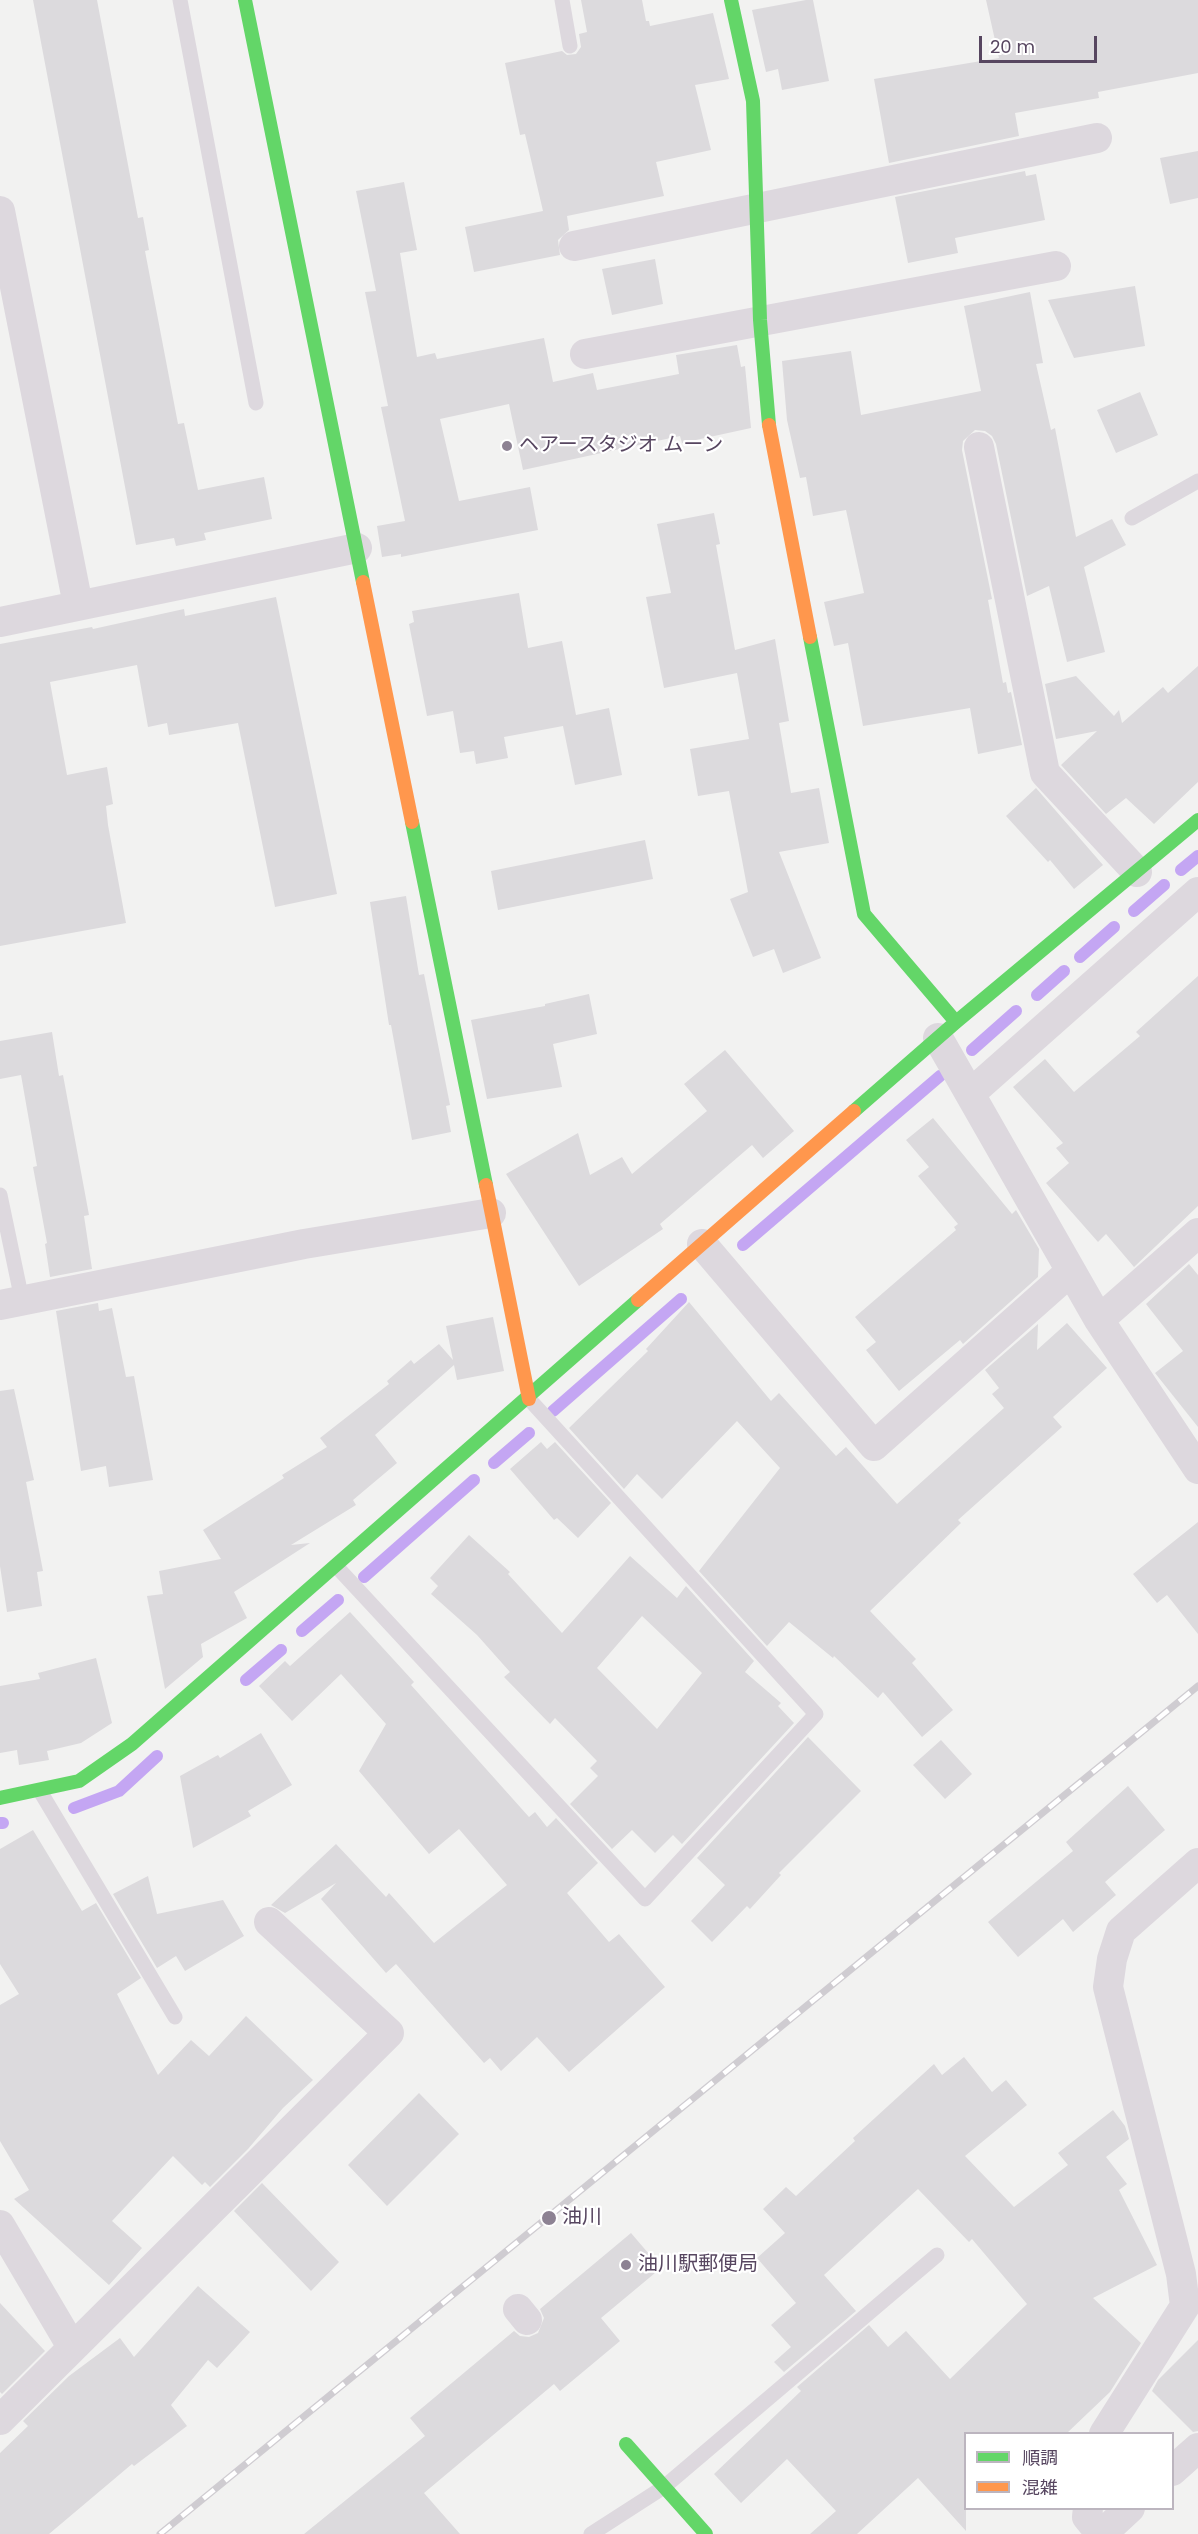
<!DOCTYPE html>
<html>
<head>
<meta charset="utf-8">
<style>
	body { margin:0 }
	#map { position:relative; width:1198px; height:2534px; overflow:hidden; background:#f2f2f1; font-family:Poppins,"Noto Sans JP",sans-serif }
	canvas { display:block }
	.legend { position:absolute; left:964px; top:2432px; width:210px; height:78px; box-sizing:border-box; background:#fff; border:2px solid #bcb5bf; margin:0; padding:8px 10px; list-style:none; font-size:18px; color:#574660 }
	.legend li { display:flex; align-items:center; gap:12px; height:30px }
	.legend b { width:30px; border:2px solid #bcb5bf }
	.scale { position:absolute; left:979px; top:36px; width:118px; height:27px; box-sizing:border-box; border:3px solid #574660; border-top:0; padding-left:8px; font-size:18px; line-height:21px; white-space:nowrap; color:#574660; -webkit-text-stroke:4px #fff; paint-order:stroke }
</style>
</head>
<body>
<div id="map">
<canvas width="1198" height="2534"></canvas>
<ul class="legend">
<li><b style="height:8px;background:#63d668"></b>順調</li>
<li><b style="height:8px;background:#ff974d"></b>混雑</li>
</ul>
<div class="scale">20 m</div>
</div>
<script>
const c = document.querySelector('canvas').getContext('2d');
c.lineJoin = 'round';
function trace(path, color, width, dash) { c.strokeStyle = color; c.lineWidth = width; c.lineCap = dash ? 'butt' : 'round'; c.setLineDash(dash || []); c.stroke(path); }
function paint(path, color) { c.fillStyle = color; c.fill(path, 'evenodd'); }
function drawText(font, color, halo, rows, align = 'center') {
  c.font = font + ' Poppins,"Noto Sans JP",sans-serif'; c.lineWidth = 4.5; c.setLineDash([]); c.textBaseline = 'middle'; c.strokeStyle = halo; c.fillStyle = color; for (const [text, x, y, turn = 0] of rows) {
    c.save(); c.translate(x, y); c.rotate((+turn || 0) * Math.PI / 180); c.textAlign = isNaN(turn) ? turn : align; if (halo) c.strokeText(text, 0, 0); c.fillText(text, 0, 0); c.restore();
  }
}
trace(new Path2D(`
	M 1181,870 L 1198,856
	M 1134,911 L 1164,885
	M 1080,957 L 1114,927
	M 1037,995 L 1064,971
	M 972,1050 L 1016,1011
	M 743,1245 L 940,1076
	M 553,1411 L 681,1299
	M 494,1463 L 529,1433
	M 364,1577 L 474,1480
	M 302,1631 L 338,1600
	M 246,1680 L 281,1650
	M 74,1808 L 119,1791 L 157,1756
	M 0,1823 L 3,1823`), '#c4a6f3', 12);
paint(new Path2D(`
	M 33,0 L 97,0 L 138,218 L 143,217 L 149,250 L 145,251 L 178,424 L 184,423 L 198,490 L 264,477 L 272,519 L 204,533 L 206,540 L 176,546 L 174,538 L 136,545 Z
	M 581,0 L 642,0 L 646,21 L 649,21 L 650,26 L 713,13 L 729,79 L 695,85 L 711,150 L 656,162 L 664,196 L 567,216 L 569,230 L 558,240 L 560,255 L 474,272 L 465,227 L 543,211 L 525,134 L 520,135 L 505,63 L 562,51 L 567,55 L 576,54 L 581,47 L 579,34 L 587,32 Z
	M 806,0 L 813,0 L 829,81 L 782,90 L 778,69 L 766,72 L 752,10 Z
	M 986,0 L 1198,0 L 1198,73 L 1098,92 L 1099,98 L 1015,113 L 1019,136 L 889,163 L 874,79 L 999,58 Z
	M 1198,151 L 1198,198 L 1170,204 L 1160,158 Z
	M 1025,171 L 1026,176 L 1036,174 L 1045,220 L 955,238 L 958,253 L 908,263 L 895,197 Z
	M 404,182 L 417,250 L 400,253 L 417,357 L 435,353 L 437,359 L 544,338 L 553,382 L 593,373 L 597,390 L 679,374 L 676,355 L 737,345 L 741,367 L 745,366 L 751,428 L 682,443 L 680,436 L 523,470 L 509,404 L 440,419 L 459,501 L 530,487 L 538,530 L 401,557 L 401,554 L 382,557 L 377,526 L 405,521 L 381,407 L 388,406 L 365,292 L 376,291 L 356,191 Z
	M 655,259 L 663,304 L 612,315 L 602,269 Z
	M 1135,286 L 1145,346 L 1074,358 L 1048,300 Z
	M 1030,292 L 1043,363 L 1036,364 L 1051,430 L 1055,428 L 1076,537 L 1112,519 L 1126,545 L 1084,567 L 1105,652 L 1067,662 L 1049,586 L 1027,596 L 996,444 L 992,436 L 985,431 L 975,430 L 963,441 L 962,450 L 992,599 L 988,600 L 1003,683 L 1006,682 L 1008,693 L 1011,692 L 1022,745 L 978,754 L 970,708 L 863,726 L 848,643 L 834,646 L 824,602 L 864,593 L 846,510 L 813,516 L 806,477 L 800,478 L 787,420 L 782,361 L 851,351 L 861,415 L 981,391 L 964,306 Z
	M 1140,392 L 1158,435 L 1116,453 L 1097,410 Z
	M 714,513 L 720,544 L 716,545 L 735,650 L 775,639 L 789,721 L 779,723 L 791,793 L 819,788 L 829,843 L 779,852 L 821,958 L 783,973 L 774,949 L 753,957 L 730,899 L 748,892 L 729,791 L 698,796 L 690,749 L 749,739 L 737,673 L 664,688 L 646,597 L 671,593 L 657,524 Z
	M 519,593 L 528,648 L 562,641 L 576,715 L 609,708 L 622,775 L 575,785 L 563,726 L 504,737 L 508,758 L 476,764 L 474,751 L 460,753 L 453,711 L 427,716 L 409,624 L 414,622 L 412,611 Z
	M 276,597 L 337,894 L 275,907 L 238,723 L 169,735 L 167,723 L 148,727 L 137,665 L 50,682 L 67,775 L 107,767 L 113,804 L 106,806 L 108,825 L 126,923 L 0,946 L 0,644 L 92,627 L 93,629 L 184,609 L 185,616 Z
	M 1198,666 L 1198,782 L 1154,824 L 1126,798 L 1106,814 L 1061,765 L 1097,731 L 1056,739 L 1045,684 L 1076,676 L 1114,716 L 1119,710 L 1122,723 L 1163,687 L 1168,693 Z
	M 1036,788 L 1103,865 L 1074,889 L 1050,860 L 1048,862 L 1006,816 Z
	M 645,840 L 653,879 L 498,910 L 491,871 Z
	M 406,896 L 419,975 L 424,974 L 450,1105 L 446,1106 L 451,1132 L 412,1140 L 391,1025 L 389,1025 L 370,902 Z
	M 1198,976 L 1198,1206 L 1134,1267 L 1106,1234 L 1098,1242 L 1046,1183 L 1069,1163 L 1056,1148 L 1063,1143 L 1013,1087 L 1045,1059 L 1074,1092 L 1140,1036 L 1136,1032 Z
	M 589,994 L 597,1034 L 553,1044 L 562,1087 L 487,1099 L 471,1020 L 545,1006 L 545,1004 Z
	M 52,1032 L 59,1076 L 63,1075 L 89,1215 L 84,1216 L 92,1269 L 50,1277 L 45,1244 L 47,1243 L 33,1167 L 37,1166 L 21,1075 L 0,1079 L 0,1041 Z
	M 725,1050 L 794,1131 L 763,1158 L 752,1145 L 660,1224 L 663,1229 L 579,1286 L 506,1174 L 578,1133 L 590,1175 L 622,1157 L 632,1174 L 707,1111 L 684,1084 Z
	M 933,1118 L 1012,1214 L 1016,1210 L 1039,1249 L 1038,1277 L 963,1344 L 960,1340 L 899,1391 L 866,1350 L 876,1342 L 855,1317 L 956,1230 L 954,1227 L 958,1224 L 918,1176 L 929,1167 L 906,1140 Z
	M 1189,1264 L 1198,1275 L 1198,1427 L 1155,1373 L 1183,1351 L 1146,1304 Z
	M 689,1302 L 771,1401 L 779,1393 L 836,1456 L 846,1447 L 897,1504 L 1004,1408 L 992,1394 L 999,1388 L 985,1370 L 1038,1324 L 1037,1350 L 1067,1323 L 1107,1368 L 1053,1417 L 1062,1427 L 958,1520 L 961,1523 L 870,1611 L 916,1659 L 912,1663 L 953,1710 L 922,1737 L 883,1692 L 878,1698 L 834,1656 L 833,1658 L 789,1622 L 767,1646 L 699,1571 L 780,1468 L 737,1421 L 662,1499 L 637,1474 L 624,1489 L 569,1428 L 648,1351 L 646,1349 Z
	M 98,1303 L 99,1311 L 112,1308 L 126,1377 L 134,1376 L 153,1480 L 109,1487 L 106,1466 L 81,1471 L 56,1311 Z
	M 493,1317 L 504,1371 L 457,1380 L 454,1365 L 375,1435 L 397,1463 L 353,1500 L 356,1505 L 291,1545 L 310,1543 L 234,1592 L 247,1618 L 201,1644 L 203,1657 L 165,1689 L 147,1596 L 163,1594 L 159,1571 L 221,1559 L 203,1530 L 284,1478 L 282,1475 L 327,1447 L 320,1438 L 389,1384 L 387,1381 L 411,1360 L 414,1364 L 439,1344 L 453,1360 L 446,1326 Z
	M 14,1389 L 34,1480 L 26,1482 L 43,1571 L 37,1572 L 42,1606 L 7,1612 L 0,1566 L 0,1391 Z
	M 541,1442 L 547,1449 L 555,1442 L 611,1503 L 578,1538 L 557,1518 L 554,1520 L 510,1469 Z
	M 1198,1522 L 1198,1634 L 1167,1595 L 1157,1603 L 1133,1574 Z
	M 469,1535 L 510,1572 L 508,1574 L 562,1633 L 630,1556 L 677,1598 L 686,1586 L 754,1661 L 745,1672 L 781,1703 L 778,1706 L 794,1723 L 682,1844 L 673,1835 L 655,1853 L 632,1830 L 612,1849 L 570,1804 L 598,1776 L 590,1768 L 597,1761 L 555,1718 L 550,1724 L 504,1677 L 510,1672 L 477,1635 L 431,1594 L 438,1586 L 430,1578 ZM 642,1616 L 702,1673 L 657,1729 L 597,1668 Z
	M 350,1612 L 414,1682 L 411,1685 L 529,1817 L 535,1812 L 547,1827 L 556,1818 L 598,1863 L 567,1893 L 609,1942 L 619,1934 L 665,1987 L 569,2072 L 537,2037 L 501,2071 L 490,2058 L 484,2063 L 396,1964 L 386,1973 L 321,1899 L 336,1883 L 285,1913 L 271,1905 L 336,1844 L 386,1897 L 389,1893 L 434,1943 L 507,1885 L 459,1829 L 429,1854 L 359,1771 L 386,1724 L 341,1674 L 292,1721 L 259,1686 L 285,1661 L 290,1666 Z
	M 96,1658 L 112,1723 L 81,1743 L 47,1751 L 49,1760 L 19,1765 L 17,1750 L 0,1753 L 0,1686 L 40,1679 L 38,1673 Z
	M 261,1733 L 292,1785 L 248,1811 L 251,1816 L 193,1848 L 180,1776 L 218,1755 L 220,1758 Z
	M 808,1737 L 861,1791 L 779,1873 L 781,1875 L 750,1909 L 747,1906 L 712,1942 L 691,1921 L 725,1885 L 697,1858 Z
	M 941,1740 L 972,1774 L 945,1799 L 913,1765 Z
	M 1128,1786 L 1165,1830 L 1105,1882 L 1116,1895 L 1073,1932 L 1063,1919 L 1018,1957 L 988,1922 L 1073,1851 L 1066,1842 Z
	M 33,1830 L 82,1911 L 96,1903 L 141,1978 L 117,1994 L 158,2075 L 191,2040 L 209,2056 L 246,2016 L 313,2080 L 283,2108 L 248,2149 L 210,2187 L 205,2182 L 202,2185 L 173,2156 L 112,2221 L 142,2248 L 109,2285 L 14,2199 L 29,2190 L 0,2141 L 0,2005 L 19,1994 L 0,1964 L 0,1849 Z
	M 148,1876 L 157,1914 L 223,1900 L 244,1936 L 185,1971 L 176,1956 L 157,1968 L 113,1894 Z
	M 964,2057 L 992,2092 L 1006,2080 L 1027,2105 L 965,2156 L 1014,2207 L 1068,2165 L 1058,2153 L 1113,2110 L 1125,2126 L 1129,2139 L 1106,2157 L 1127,2184 L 1119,2190 L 1157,2265 L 1093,2298 L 1141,2343 L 1110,2392 L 1067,2433 L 966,2433 L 966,2531 L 918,2478 L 857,2534 L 810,2534 L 836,2511 L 787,2459 L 741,2503 L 714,2474 L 801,2391 L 797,2387 L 869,2325 L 888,2347 L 906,2331 L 950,2379 L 1027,2304 L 972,2239 L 969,2242 L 918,2189 L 824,2275 L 856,2311 L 784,2372 L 774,2362 L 791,2347 L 771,2325 L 796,2303 L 757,2258 L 785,2233 L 763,2209 L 786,2187 L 796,2196 L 855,2141 L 853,2138 L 934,2064 L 942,2075 Z
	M 419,2093 L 459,2134 L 387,2206 L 348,2165 Z
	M 262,2183 L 339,2262 L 311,2291 L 234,2211 Z
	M 631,2233 L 661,2268 L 601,2318 L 620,2341 L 560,2391 L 554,2384 L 424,2493 L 460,2534 L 304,2534 L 425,2436 L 410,2418 L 514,2331 L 520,2336 L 529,2337 L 538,2333 L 544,2318 L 540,2309 Z
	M 198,2286 L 250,2332 L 217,2368 L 208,2360 L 171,2405 L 187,2426 L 134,2466 L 132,2464 L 49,2534 L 0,2534 L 0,2453 L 28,2426 L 23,2421 L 69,2376 L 120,2338 L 134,2357 Z
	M 0,2303 L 45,2351 L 2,2394 L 0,2392 Z
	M 1198,2340 L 1198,2431 L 1193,2432 L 1152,2391 L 1158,2380 Z`), '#dcdadd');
trace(new Path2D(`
	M 180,0 L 256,403
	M 562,0 L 570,46
	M 1132,518 L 1198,481
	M 0,1195 L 22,1300
	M 336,1566 L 645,1899 L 816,1714 L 529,1399
	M 40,1791 L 175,2017
	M 591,2534 L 664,2487 L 937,2255`), '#ddd8de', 15);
trace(new Path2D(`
	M 0,211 L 78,605
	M 574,246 L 1097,138
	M 585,354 L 1056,266
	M 979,447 L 1045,773 L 1137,872
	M 0,622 L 357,548
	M 938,1038 L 1099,1320 L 1198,1469
	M 971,1093 L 1198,892
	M 702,1244 L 874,1446 L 1071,1271
	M 0,1305 L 304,1244 L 491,1213
	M 1099,1320 L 1198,1233
	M 0,2225 L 72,2347
	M 518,2309 L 527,2320
	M 0,2420 L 389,2033 L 269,1922
	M 1104,2434 L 1185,2306 L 1181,2274 L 1108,1987 L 1112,1959 L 1121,1931 L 1198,1863
	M 1172,2471 L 1198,2448
	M 1088,2508 L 1087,2517 L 1101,2534
	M 1102,2534 L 1130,2508`), '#ddd8de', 30);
trace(new Path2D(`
	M 245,0 L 363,582
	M 731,0 L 753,101 L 760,320 L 769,425
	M 810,637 L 864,914 L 956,1022
	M 412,822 L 486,1185
	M 854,1111 L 956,1022 L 1198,820
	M 0,1798 L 79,1781 L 132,1744 L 638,1300
	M 626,2444 L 706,2534`), '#63d668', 14);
trace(new Path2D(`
	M 769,425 L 810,637
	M 363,582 L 412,822
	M 486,1185 L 529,1399
	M 638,1300 L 854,1111`), '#ff974d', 14);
const rail = new Path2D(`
	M 160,2534 L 1198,1686`);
trace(rail, '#cfccd1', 7);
trace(rail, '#fff', 4.5, [14]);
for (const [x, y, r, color] of [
	[507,446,6,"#8d8293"],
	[549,2218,8,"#8d8293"],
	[626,2265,6,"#8d8293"]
]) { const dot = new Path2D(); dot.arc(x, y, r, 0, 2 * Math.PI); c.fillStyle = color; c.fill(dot); trace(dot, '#fff', 2); }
drawText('20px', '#574660', '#fff', [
	["ヘアースタジオ ムーン",519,446],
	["油川",562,2218],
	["油川駅郵便局",638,2265]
], 'left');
</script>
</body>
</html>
